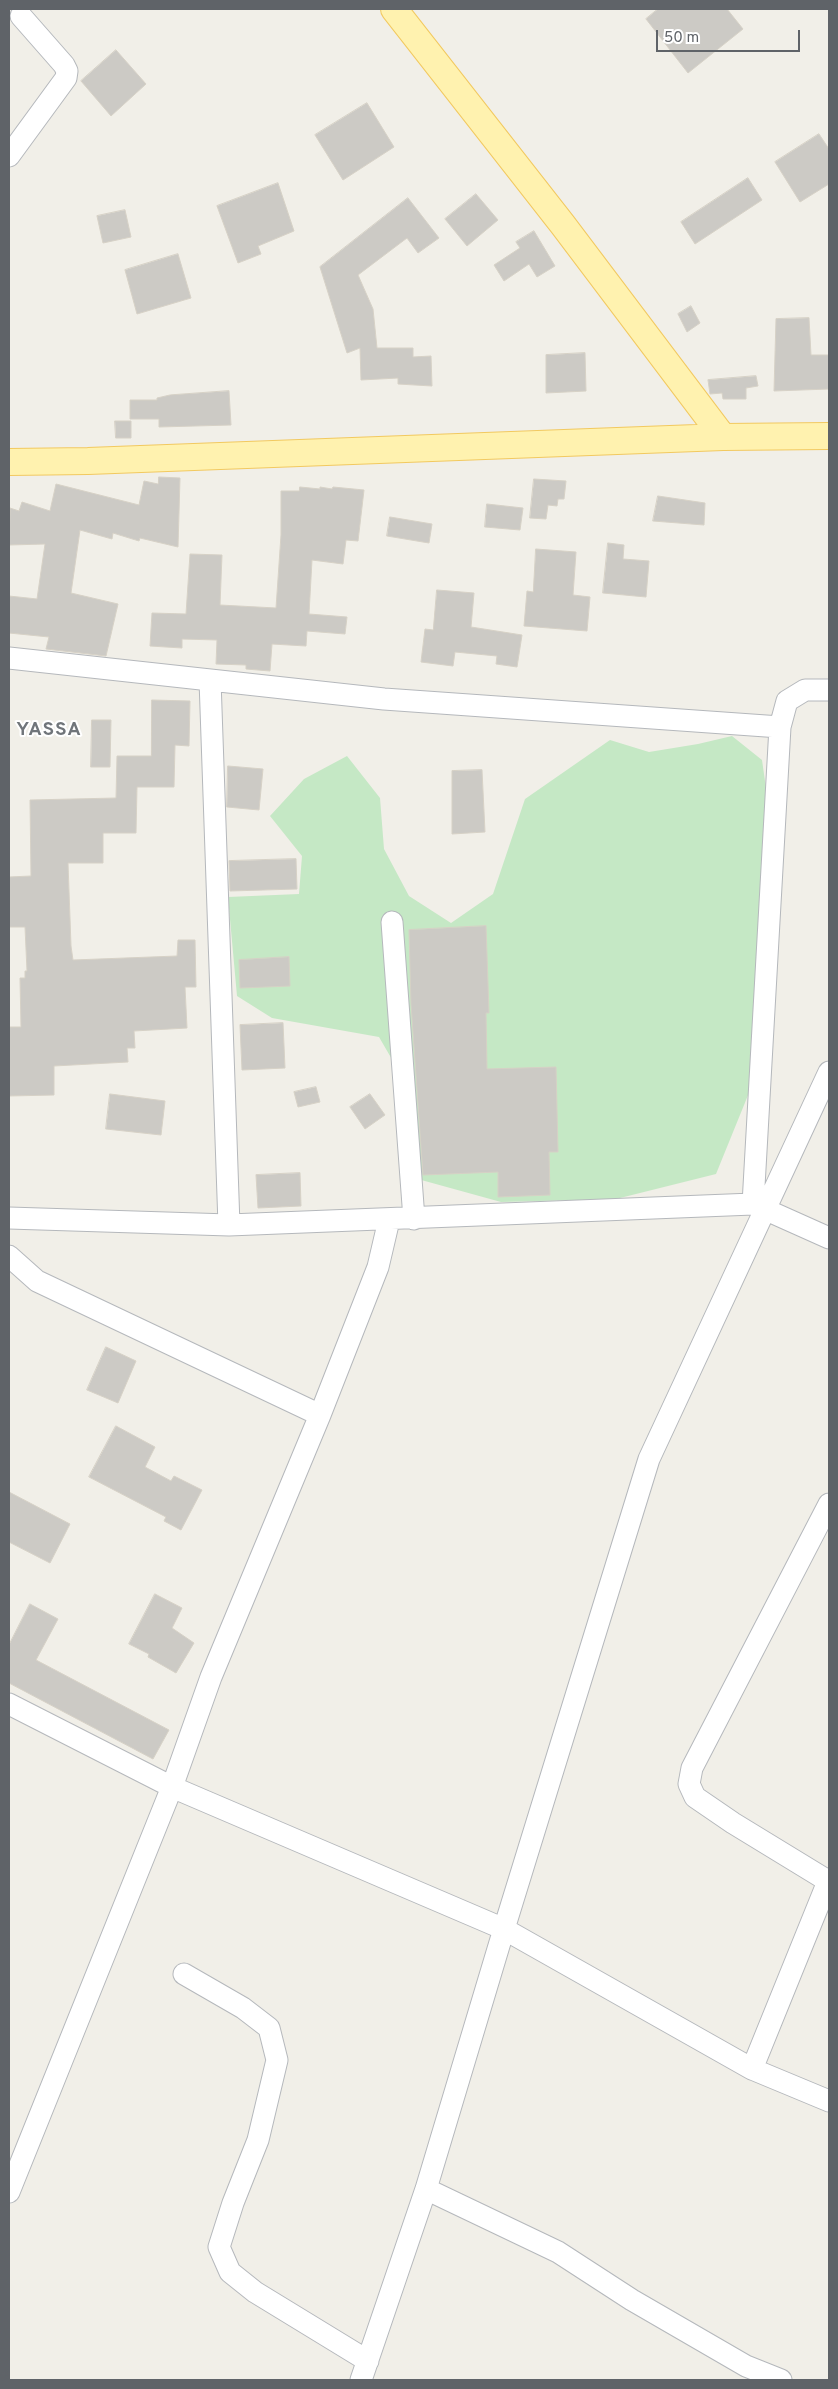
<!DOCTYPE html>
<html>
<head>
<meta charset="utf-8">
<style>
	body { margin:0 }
	#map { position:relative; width:838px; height:2389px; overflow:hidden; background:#f1efe8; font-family:Overpass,sans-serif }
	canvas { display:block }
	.frame { position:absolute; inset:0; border:10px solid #5f6368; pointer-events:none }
	.scale { position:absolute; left:656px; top:30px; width:144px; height:22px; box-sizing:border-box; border:2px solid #5f6368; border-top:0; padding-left:6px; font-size:15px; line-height:18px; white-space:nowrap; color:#5f6368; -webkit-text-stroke:4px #fff; paint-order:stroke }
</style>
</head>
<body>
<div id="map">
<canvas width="838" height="2389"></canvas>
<div class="frame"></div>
<div class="scale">50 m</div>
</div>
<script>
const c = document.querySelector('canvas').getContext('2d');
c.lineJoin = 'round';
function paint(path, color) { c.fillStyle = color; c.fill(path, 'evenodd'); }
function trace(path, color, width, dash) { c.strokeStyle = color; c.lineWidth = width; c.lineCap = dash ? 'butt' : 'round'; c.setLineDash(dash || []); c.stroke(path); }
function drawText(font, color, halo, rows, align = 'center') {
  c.font = font + ' Overpass,sans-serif'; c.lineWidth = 4; c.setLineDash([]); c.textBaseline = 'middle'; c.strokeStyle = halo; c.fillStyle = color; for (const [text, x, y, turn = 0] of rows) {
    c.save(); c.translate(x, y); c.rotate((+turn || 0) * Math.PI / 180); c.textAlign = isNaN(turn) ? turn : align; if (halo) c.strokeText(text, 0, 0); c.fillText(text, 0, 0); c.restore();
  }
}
paint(new Path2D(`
	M 732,736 L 762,760 L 771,823 L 755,1078 L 716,1174 L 616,1199 L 501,1202 L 414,1178 L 404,1080 L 379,1037 L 272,1018 L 237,996 L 228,897 L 299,894 L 302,856 L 270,816 L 304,779 L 347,756 L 380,798 L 384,849 L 409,896 L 451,923 L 493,894 L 525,799 L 610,740 L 649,752 L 698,744 Z`), '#c5e8c5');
const building = new Path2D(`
	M 658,9 L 727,9 L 743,29 L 688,73 L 646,19 Z
	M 116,50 L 146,84 L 111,116 L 81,81 Z
	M 367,103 L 394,147 L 343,180 L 315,135 Z
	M 819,134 L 829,149 L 829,184 L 800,202 L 775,162 Z
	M 748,178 L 762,200 L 695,244 L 681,222 Z
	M 278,183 L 294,231 L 258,246 L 261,254 L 238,263 L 217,206 Z
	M 476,194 L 498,220 L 467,246 L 445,219 Z
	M 408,198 L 439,238 L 418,253 L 407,238 L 358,275 L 373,309 L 377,348 L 413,348 L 413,357 L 431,356 L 432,386 L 398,384 L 398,378 L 361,380 L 360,348 L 347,353 L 320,267 Z
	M 125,210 L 131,237 L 103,243 L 97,216 Z
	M 534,231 L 555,266 L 537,277 L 529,264 L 504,281 L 494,265 L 520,248 L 516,242 Z
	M 178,254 L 191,298 L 137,314 L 125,270 Z
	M 691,306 L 700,323 L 687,332 L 678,314 Z
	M 809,318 L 811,355 L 829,355 L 829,389 L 774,391 L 776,319 Z
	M 585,353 L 586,391 L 546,393 L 546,355 Z
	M 756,376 L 758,386 L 746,388 L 746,399 L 723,399 L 722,393 L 710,394 L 708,380 Z
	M 229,391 L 231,425 L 159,427 L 159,419 L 130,419 L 130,400 L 157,400 L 157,398 L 170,395 Z
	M 115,421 L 131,421 L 131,438 L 116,438 Z
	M 159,477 L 180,478 L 178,547 L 140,538 L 139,541 L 113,533 L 112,539 L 80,530 L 71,593 L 118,604 L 106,656 L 46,649 L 49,637 L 9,633 L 9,596 L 37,599 L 45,544 L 9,545 L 10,508 L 19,511 L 22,502 L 50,511 L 56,484 L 139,505 L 144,481 L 158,484 Z
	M 534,479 L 566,481 L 564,499 L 558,499 L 557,506 L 548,505 L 546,519 L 530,518 Z
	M 300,487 L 320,489 L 320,487 L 332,489 L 333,487 L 364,490 L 358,541 L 346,540 L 343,564 L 312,560 L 309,614 L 347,617 L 345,634 L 307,631 L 306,646 L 272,644 L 270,671 L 246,669 L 246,665 L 216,664 L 217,640 L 182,639 L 182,648 L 150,646 L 152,613 L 186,614 L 190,554 L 222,555 L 220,605 L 276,608 L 281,535 L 281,491 L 299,491 Z
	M 658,496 L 705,503 L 704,525 L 653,521 Z
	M 487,504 L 523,508 L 520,530 L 485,527 Z
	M 390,517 L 432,524 L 429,543 L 387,536 Z
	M 608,543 L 624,545 L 623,559 L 649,561 L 646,597 L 603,593 Z
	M 536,549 L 576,552 L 573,595 L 590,597 L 587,631 L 524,626 L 527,591 L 533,592 Z
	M 437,590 L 474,593 L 471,627 L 522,635 L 517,667 L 496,664 L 497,656 L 455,652 L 453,666 L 421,662 L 425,629 L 433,630 Z
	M 152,700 L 190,701 L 189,746 L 175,745 L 174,787 L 137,787 L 136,833 L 103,833 L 103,863 L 68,863 L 71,946 L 73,960 L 177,956 L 178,940 L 195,940 L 196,987 L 185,987 L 187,1028 L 134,1031 L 135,1048 L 127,1048 L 128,1062 L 54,1066 L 54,1095 L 9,1096 L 9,1027 L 21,1027 L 20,978 L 25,978 L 25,971 L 27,971 L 25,927 L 9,927 L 9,877 L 31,876 L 30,800 L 116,798 L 117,756 L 151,756 Z
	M 92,720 L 111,720 L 110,767 L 91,767 Z
	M 228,766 L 263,769 L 259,810 L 227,807 Z
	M 482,770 L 485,832 L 452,834 L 452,771 Z
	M 296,859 L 297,889 L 230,891 L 229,861 Z
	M 486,926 L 489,1013 L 486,1013 L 487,1069 L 556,1067 L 558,1152 L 549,1152 L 550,1195 L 498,1197 L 498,1172 L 423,1175 L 411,1004 L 409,930 Z
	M 289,957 L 290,986 L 240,988 L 239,960 Z
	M 283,1023 L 285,1068 L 242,1070 L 240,1025 Z
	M 316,1087 L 320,1102 L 298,1107 L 294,1092 Z
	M 110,1094 L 165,1101 L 161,1135 L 106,1129 Z
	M 370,1094 L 385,1115 L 365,1129 L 350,1107 Z
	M 300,1173 L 301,1206 L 258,1208 L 256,1175 Z
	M 106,1347 L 136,1361 L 118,1403 L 87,1390 Z
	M 116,1426 L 155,1447 L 145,1467 L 171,1481 L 174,1476 L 202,1490 L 181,1530 L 164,1521 L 166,1517 L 89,1477 Z
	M 9,1492 L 70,1524 L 50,1563 L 9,1542 Z
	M 155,1594 L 182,1608 L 172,1628 L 194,1643 L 176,1673 L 148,1657 L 149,1654 L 129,1644 Z
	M 30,1604 L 58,1619 L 36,1660 L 169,1730 L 153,1759 L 9,1683 L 9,1645 Z`);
paint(building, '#cccac5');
trace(building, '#d6d1c6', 1);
const minor = new Path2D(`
	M 9,156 L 66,78 L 67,71 L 64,65 L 21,16
	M 9,658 L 384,699 L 780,727
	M 210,680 L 229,1225
	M 392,922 L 414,1219
	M 753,1204 L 780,727 L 787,701 L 805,690 L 829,690
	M 9,1218 L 229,1225 L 753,1204 L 829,1238
	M 9,1256 L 37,1281 L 320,1415
	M 9,1704 L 172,1787 L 504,1929 L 752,2069 L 829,2101
	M 828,1881 L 733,1823 L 695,1797 L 689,1784 L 692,1768 L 829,1504
	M 184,1974 L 243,2008 L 269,2028 L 277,2060 L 258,2140 L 233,2203 L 219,2247 L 230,2272 L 255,2292 L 368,2361
	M 752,2069 L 829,1879
	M 426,2189 L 558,2252 L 632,2300 L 746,2366 L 781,2380
	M 9,2192 L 172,1787 L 211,1677 L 320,1415 L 378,1267 L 389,1220
	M 361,2380 L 426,2189 L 504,1929 L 649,1459 L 829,1072`);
const major = new Path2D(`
	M 394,9 L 563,225 L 723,437
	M 9,462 L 88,461 L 723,437 L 829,436`);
trace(minor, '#b5b8bc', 23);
trace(major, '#f2c960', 28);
trace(minor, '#fff', 21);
trace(major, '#fff2af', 26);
c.letterSpacing = '1px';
drawText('bold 19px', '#70757a', '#fff', [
	["YASSA",49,731]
]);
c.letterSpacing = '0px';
</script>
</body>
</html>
